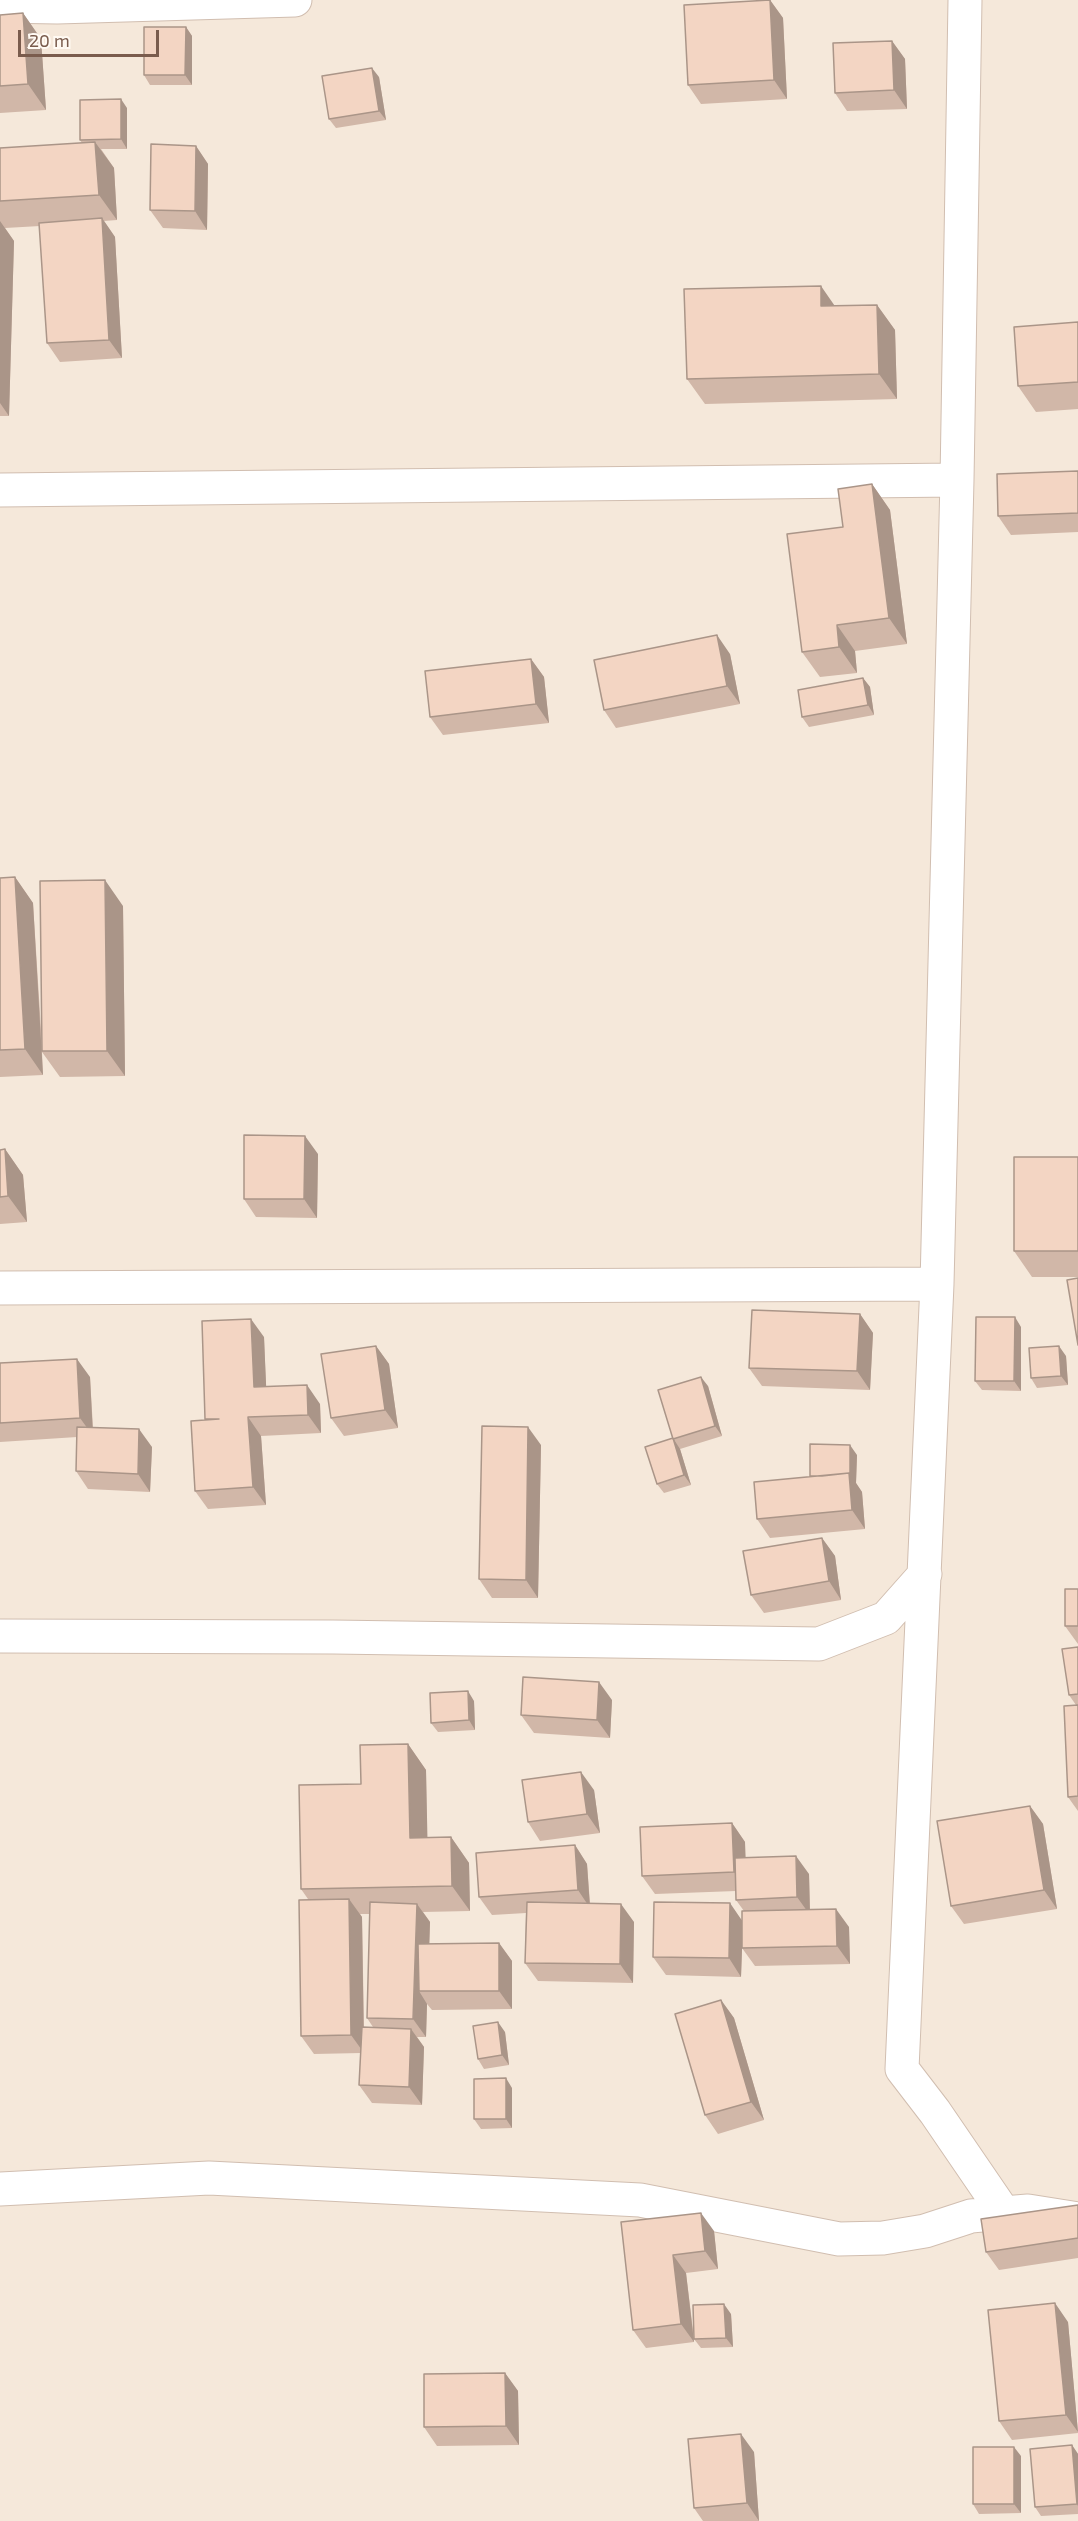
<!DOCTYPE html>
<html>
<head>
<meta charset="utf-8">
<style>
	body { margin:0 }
	#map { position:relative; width:1078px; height:2521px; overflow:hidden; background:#fdf6ec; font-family:"Exo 2",sans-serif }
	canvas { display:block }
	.scale { position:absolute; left:18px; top:30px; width:141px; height:27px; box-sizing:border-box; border:3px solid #7a5c4d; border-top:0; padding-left:8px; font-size:18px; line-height:21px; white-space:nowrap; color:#7a5c4d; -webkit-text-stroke:4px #fffaf3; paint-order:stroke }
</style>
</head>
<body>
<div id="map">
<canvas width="1078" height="2521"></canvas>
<div class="scale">20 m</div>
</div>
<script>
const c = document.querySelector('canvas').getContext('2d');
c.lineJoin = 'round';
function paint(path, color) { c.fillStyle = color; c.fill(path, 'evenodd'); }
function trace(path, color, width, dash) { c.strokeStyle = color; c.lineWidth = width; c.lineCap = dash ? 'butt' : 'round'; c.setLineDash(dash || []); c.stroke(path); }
paint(new Path2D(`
	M 0,0 L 1078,0 L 1078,2521 L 0,2521 Z`), '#f5e8da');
const minor = new Path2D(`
	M 965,0 L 957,480 L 937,1284 L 902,2069 L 935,2112 L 1004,2213
	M 0,6 L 57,7 L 295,0
	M 0,490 L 957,480
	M 0,1288 L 937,1284
	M 0,1636 L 333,1637 L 819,1644 L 886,1618 L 925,1574
	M 0,2189 L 209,2178 L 640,2200 L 839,2239 L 883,2238 L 925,2231 L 971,2216 L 1004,2213 L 1028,2211 L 1078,2219`);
trace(minor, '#d1beb0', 35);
trace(minor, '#fff', 33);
paint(new Path2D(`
	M 770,0 L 783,18 L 787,99 L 701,104 L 688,85 Z
	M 23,13 L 41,39 L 46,110 L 0,113 L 0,15 Z
	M 186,27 L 192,36 L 192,85 L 150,85 L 144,75 Z
	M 892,41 L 905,59 L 907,109 L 847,111 L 835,93 Z
	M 379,77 L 386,120 L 336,128 L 329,119 Z
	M 127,108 L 127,149 L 101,149 L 114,168 L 117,220 L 104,221 L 115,237 L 122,358 L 60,362 L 47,343 L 40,226 L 5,228 L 14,241 L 9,416 L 0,416 L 0,148 L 82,143 L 80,140 Z
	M 196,146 L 208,164 L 207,230 L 163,228 L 150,210 Z
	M 877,305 L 895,330 L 897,399 L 705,404 L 687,379 L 835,306 Z
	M 1078,322 L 1078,409 L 1036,412 L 1018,386 Z
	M 1078,471 L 1078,532 L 1011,535 L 998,516 Z
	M 872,484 L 890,510 L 907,644 L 855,651 L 857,673 L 820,677 L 802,652 L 843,527 Z
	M 730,654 L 740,704 L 616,728 L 604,710 Z
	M 531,659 L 544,677 L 549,723 L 443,735 L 430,717 Z
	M 863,678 L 870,687 L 874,715 L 809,727 L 802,717 Z
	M 15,877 L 33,903 L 42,1045 L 123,906 L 125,1076 L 60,1077 L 42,1052 L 43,1075 L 0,1077 L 0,878 Z
	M 5,1149 L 23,1175 L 27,1222 L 0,1224 L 0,1150 Z
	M 318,1154 L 317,1218 L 256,1217 L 244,1199 Z
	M 1078,1157 L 1078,1277 L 1032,1277 L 1014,1251 Z
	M 860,1314 L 873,1333 L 870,1390 L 762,1386 L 749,1368 Z
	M 1021,1327 L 1021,1391 L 982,1390 L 975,1381 Z
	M 264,1337 L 266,1387 L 320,1404 L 321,1433 L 261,1436 L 266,1505 L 208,1509 L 195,1491 L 206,1420 L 205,1419 Z
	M 376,1346 L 389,1364 L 398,1428 L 344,1436 L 331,1418 Z
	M 1066,1356 L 1068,1385 L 1037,1388 L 1031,1378 Z
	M 0,1363 L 90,1377 L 93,1428 L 152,1447 L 150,1492 L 88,1489 L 76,1471 L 77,1437 L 0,1442 Z
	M 708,1386 L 722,1436 L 680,1449 L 691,1485 L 664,1493 L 657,1484 L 673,1438 Z
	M 541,1445 L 538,1598 L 492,1598 L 479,1579 Z
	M 857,1455 L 856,1483 L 862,1492 L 865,1529 L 770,1538 L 757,1519 L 811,1477 L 810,1476 Z
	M 822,1538 L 835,1556 L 841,1600 L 764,1613 L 751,1595 Z
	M 1078,1589 L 1078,1644 L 1065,1626 Z
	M 1078,1647 L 1078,1811 L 1068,1797 L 1076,1705 L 1069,1695 Z
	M 612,1700 L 610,1738 L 534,1733 L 521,1715 Z
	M 474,1701 L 475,1730 L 438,1732 L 431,1723 Z
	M 408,1744 L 426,1770 L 427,1838 L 451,1837 L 469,1863 L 470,1911 L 423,1912 L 430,1922 L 429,1944 L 499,1943 L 512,1961 L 512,2009 L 432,2010 L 427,2004 L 426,2037 L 417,2037 L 424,2047 L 422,2105 L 372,2103 L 359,2085 L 361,2053 L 314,2054 L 301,2036 L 308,1899 L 301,1889 L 361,1784 ZM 360,1914 L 370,1914 L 367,2018 L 373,2027 L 364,2027 L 362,1917 Z
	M 594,1790 L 600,1833 L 540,1841 L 528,1822 Z
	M 1030,1806 L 1043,1824 L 1057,1909 L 964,1924 L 951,1906 Z
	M 732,1823 L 745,1842 L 745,1858 L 809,1874 L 810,1910 L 849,1927 L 850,1964 L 755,1966 L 742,1948 L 741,1977 L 666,1975 L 653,1957 L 742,1920 L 744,1911 L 736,1900 L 736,1891 L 655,1894 L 642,1876 Z
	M 575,1845 L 587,1864 L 590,1903 L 634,1922 L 633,1983 L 538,1981 L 525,1963 L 526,1913 L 492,1915 L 479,1897 Z
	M 721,2000 L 734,2018 L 764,2120 L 718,2134 L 705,2115 Z
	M 505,2032 L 509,2065 L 484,2069 L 478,2059 Z
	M 512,2088 L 512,2128 L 481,2129 L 474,2119 Z
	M 1078,2205 L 1078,2258 L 999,2270 L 986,2252 Z
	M 621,2222 L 714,2231 L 718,2269 L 686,2273 L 694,2338 L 731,2314 L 733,2347 L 701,2348 L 694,2339 L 694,2342 L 646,2348 L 633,2330 Z
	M 1068,2322 L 1078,2433 L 1012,2440 L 999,2421 Z
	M 505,2373 L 518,2391 L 519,2445 L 437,2446 L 424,2427 Z
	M 1072,2445 L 1078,2454 L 1078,2514 L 1041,2516 L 1035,2507 Z
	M 754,2452 L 759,2521 L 703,2521 L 694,2508 Z
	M 1021,2456 L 1021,2513 L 979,2514 L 973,2504 Z`), '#d1b7a8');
paint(new Path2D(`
	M 770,0 L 783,18 L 787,99 L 774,80 Z
	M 23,13 L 41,39 L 46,110 L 28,84 Z
	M 186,27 L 192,36 L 192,85 L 185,75 Z
	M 892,41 L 905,59 L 907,109 L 894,90 Z
	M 372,68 L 379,77 L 386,120 L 379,111 Z
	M 121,99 L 127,108 L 127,149 L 121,139 Z
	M 95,142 L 114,168 L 117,220 L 99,195 Z
	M 196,146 L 208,164 L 207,230 L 195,211 Z
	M 102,218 L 115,237 L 122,358 L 109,340 Z
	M 0,221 L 14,241 L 9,416 L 0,403 Z
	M 821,286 L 839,312 L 821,306 Z
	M 877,305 L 895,330 L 897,399 L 879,374 Z
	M 872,484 L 890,510 L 907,644 L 889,618 Z
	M 837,625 L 855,651 L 857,673 L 839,647 Z
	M 717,635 L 730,654 L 740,704 L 727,686 Z
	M 531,659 L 544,677 L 549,723 L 536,704 Z
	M 863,678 L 870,687 L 874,715 L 868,705 Z
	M 15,877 L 33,903 L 43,1075 L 25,1049 Z
	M 105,880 L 123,906 L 125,1076 L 107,1051 Z
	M 305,1136 L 318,1154 L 317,1218 L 304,1199 Z
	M 5,1149 L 23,1175 L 27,1222 L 8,1196 Z
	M 860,1314 L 873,1333 L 870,1390 L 857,1371 Z
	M 1015,1317 L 1021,1327 L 1021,1391 L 1014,1381 Z
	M 251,1319 L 264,1337 L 267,1406 L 254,1387 Z
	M 376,1346 L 389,1364 L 398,1428 L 385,1410 Z
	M 1059,1346 L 1066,1356 L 1068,1385 L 1061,1376 Z
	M 77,1359 L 90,1377 L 93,1436 L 80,1418 Z
	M 701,1377 L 708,1386 L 722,1436 L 715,1426 Z
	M 307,1385 L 320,1404 L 321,1433 L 308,1415 Z
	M 248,1417 L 261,1436 L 266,1505 L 253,1487 Z
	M 528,1427 L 541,1445 L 538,1598 L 526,1580 Z
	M 139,1429 L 152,1447 L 150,1492 L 138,1474 Z
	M 673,1438 L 680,1449 L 691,1485 L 684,1475 Z
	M 850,1445 L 857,1455 L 856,1483 L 862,1492 L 865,1529 L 852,1510 L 849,1473 Z
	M 822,1538 L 835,1556 L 841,1600 L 829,1581 Z
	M 599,1682 L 612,1700 L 610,1738 L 597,1720 Z
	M 468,1691 L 474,1701 L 475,1730 L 469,1720 Z
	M 408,1744 L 426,1770 L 428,1864 L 410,1838 Z
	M 581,1772 L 594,1790 L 600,1833 L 587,1814 Z
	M 1030,1806 L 1043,1824 L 1057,1909 L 1044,1890 Z
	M 732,1823 L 745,1842 L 747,1891 L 734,1872 Z
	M 451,1837 L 469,1863 L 470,1911 L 452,1886 Z
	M 575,1845 L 587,1864 L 590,1908 L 578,1890 Z
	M 796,1856 L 809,1874 L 810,1915 L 797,1897 Z
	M 349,1899 L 362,1917 L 364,2053 L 351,2035 Z
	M 730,1903 L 743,1922 L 741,1977 L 729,1958 Z
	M 417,1904 L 430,1922 L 428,1991 L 419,1991 L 427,2004 L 426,2037 L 413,2019 Z
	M 621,1904 L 634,1922 L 633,1983 L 620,1964 Z
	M 836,1909 L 849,1927 L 850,1964 L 837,1946 Z
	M 499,1943 L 512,1961 L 512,2009 L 499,1991 Z
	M 721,2000 L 734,2018 L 764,2120 L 751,2102 Z
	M 498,2022 L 505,2032 L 509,2065 L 502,2055 Z
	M 411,2029 L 424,2047 L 422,2105 L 409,2087 Z
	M 506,2078 L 512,2088 L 512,2128 L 506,2119 Z
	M 701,2213 L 714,2231 L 718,2269 L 705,2251 Z
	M 673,2255 L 686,2273 L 694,2342 L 681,2324 Z
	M 1055,2303 L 1068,2322 L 1078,2432 L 1066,2415 Z
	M 724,2304 L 731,2314 L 733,2347 L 726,2338 Z
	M 505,2373 L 518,2391 L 519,2445 L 506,2426 Z
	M 741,2434 L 754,2452 L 759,2521 L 747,2503 Z
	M 1072,2445 L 1078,2454 L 1078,2506 L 1077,2504 Z
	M 1014,2447 L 1021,2456 L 1021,2513 L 1014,2504 Z`), '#aa9588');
const building = new Path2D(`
	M 770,0 L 774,80 L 688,85 L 684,5 Z
	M 23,13 L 28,84 L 0,86 L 0,15 Z
	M 144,27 L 186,27 L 185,75 L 144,75 Z
	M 892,41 L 894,90 L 835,93 L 833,43 Z
	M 372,68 L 379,111 L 329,119 L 322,76 Z
	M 121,99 L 121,139 L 80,140 L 80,100 Z
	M 95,142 L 99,195 L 0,201 L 0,148 Z
	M 151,144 L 196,146 L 195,211 L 150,210 Z
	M 102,218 L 109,340 L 47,343 L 39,223 Z
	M 821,286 L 821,306 L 877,305 L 879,374 L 687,379 L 684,289 Z
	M 1078,322 L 1078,382 L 1018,386 L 1014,327 Z
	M 1078,471 L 1078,513 L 998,516 L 997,474 Z
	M 872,484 L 889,618 L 837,625 L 839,647 L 802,652 L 787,534 L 843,527 L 838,489 Z
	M 717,635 L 727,686 L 604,710 L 594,660 Z
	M 531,659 L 536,704 L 430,717 L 425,671 Z
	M 863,678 L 868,705 L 802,717 L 798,690 Z
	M 15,877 L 25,1049 L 0,1050 L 0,878 Z
	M 105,880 L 107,1051 L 42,1051 L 40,881 Z
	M 244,1135 L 305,1136 L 304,1199 L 244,1199 Z
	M 5,1149 L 8,1196 L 0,1197 L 0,1150 Z
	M 1014,1157 L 1078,1157 L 1078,1251 L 1014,1251 Z
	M 1078,1278 L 1078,1345 L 1067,1280 Z
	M 752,1310 L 860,1314 L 857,1371 L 749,1368 Z
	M 976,1317 L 1015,1317 L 1014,1381 L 975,1381 Z
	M 251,1319 L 254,1387 L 307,1385 L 308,1415 L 248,1417 L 253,1487 L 195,1491 L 191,1421 L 219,1419 L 205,1419 L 202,1321 Z
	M 376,1346 L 385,1410 L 331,1418 L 321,1354 Z
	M 1059,1346 L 1061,1376 L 1031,1378 L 1029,1348 Z
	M 77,1359 L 80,1418 L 0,1423 L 0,1363 Z
	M 701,1377 L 715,1426 L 673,1439 L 658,1390 Z
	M 482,1426 L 528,1427 L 526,1580 L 479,1579 Z
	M 77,1427 L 139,1429 L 138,1474 L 76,1471 Z
	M 673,1438 L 684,1475 L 657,1484 L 645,1447 Z
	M 810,1444 L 850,1445 L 850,1476 L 849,1473 L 822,1476 L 810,1476 Z
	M 849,1473 L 852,1510 L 757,1519 L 754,1482 Z
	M 822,1538 L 829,1581 L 751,1595 L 743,1551 Z
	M 1065,1589 L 1078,1589 L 1078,1626 L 1065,1626 Z
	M 1078,1647 L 1078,1694 L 1069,1695 L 1062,1649 Z
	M 523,1677 L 599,1682 L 597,1720 L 521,1715 Z
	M 468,1691 L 469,1720 L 431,1723 L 430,1693 Z
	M 1078,1705 L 1078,1796 L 1068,1797 L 1064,1706 Z
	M 408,1744 L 410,1838 L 451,1837 L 452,1886 L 301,1889 L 299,1785 L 361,1784 L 360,1745 Z
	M 581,1772 L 587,1814 L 528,1822 L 522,1780 Z
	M 1030,1806 L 1044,1890 L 951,1906 L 937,1821 Z
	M 732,1823 L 734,1872 L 642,1876 L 640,1827 Z
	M 575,1845 L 578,1890 L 479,1897 L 476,1853 Z
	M 796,1856 L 797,1897 L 736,1900 L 735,1858 Z
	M 349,1899 L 351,2035 L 301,2036 L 299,1900 Z
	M 370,1902 L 417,1904 L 413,2019 L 367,2018 Z
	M 527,1902 L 621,1904 L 620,1964 L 525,1963 Z
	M 654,1902 L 730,1903 L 729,1958 L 653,1957 Z
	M 836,1909 L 837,1946 L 742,1948 L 742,1911 Z
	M 499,1943 L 499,1991 L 419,1991 L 418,1944 Z
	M 721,2000 L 751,2102 L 705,2115 L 675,2014 Z
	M 498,2022 L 502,2055 L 478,2059 L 473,2026 Z
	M 362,2027 L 411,2029 L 409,2087 L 359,2085 Z
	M 506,2078 L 506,2119 L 474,2119 L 474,2079 Z
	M 1078,2205 L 1078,2238 L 986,2252 L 981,2219 Z
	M 701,2213 L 705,2251 L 673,2255 L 681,2324 L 633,2330 L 621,2222 Z
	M 1055,2303 L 1066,2415 L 999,2421 L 988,2310 Z
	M 724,2304 L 726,2338 L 694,2339 L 693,2305 Z
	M 505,2373 L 506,2426 L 424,2427 L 424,2374 Z
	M 741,2434 L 747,2503 L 694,2508 L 688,2439 Z
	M 1072,2445 L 1077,2504 L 1035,2507 L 1030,2449 Z
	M 973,2447 L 1014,2447 L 1014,2504 L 973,2504 Z`);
paint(building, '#f3d5c3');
trace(building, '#aa9588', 1.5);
</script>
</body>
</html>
